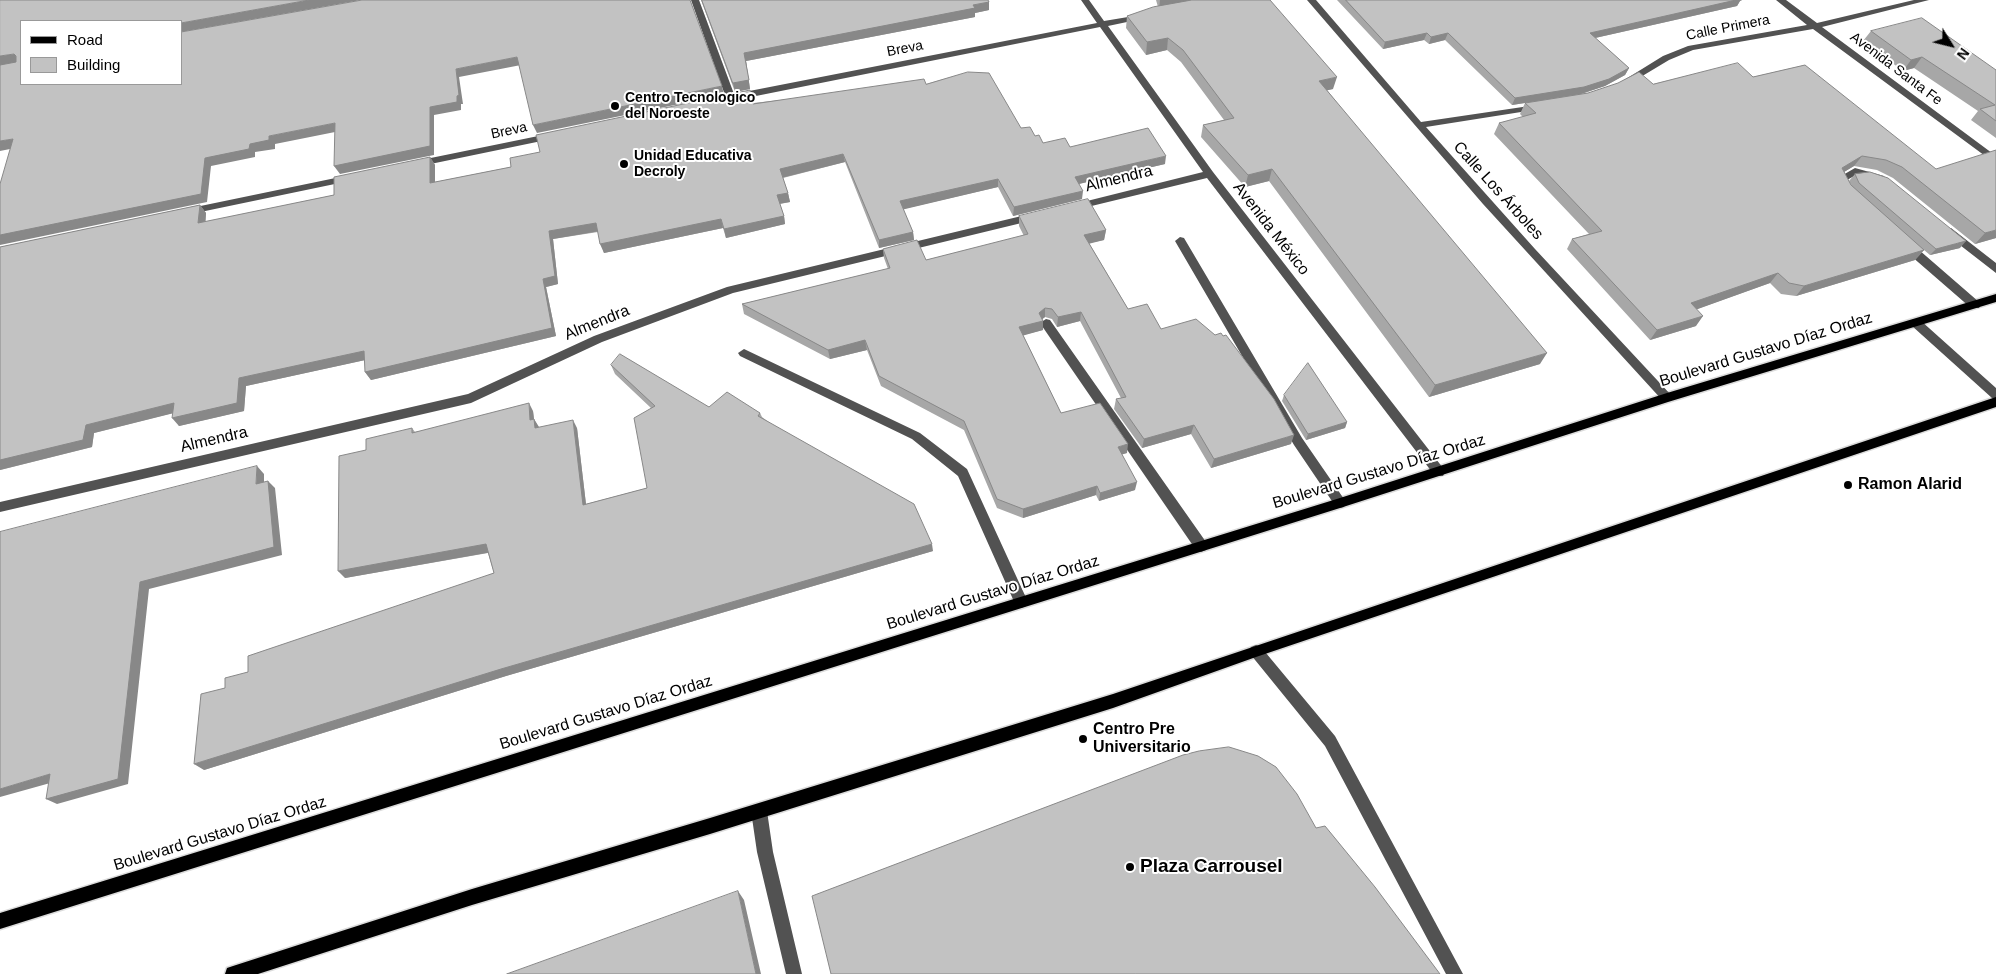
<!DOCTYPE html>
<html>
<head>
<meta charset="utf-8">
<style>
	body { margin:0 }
	#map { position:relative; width:1996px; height:974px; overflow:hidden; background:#fff; font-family:Helvetica,sans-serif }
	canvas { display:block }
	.legend { position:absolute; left:20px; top:20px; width:162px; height:65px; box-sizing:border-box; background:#fff; border:1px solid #999; margin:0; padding:6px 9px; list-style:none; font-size:15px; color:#000 }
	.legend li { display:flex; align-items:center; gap:10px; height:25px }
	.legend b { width:25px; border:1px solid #999 }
	.north { position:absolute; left:1926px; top:20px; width:50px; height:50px; -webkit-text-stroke:4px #fff; paint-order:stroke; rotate:126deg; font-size:14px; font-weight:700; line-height:20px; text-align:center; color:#000 }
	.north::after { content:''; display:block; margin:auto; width:18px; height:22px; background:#000; clip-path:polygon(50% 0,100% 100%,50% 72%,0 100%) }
</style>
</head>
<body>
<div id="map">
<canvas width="1996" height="974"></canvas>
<ul class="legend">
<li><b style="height:6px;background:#000"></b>Road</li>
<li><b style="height:14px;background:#c2c2c2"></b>Building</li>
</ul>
<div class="north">N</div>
</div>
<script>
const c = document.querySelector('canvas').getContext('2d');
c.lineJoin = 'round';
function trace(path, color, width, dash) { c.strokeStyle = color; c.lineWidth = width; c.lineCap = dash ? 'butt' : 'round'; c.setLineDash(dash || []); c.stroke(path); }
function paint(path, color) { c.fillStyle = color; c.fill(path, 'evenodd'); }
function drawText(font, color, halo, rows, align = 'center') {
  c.font = font + ' Helvetica,sans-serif'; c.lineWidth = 4; c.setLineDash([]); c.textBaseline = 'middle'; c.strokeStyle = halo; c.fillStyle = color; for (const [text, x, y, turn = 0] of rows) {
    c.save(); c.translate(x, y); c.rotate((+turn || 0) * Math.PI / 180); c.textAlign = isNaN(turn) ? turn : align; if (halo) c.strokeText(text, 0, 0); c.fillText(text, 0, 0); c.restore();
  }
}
const major = new Path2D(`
	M 1996,294 L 1996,302 L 1668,402 L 1340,508 L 0,929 L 0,913 L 1340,498 L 1667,393 Z
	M 1996,397 L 1996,407 L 1256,657 L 1113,708 L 710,834 L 472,905 L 258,974 L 225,974 L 227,968 L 233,966 L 472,889 L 710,818 L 1113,694 Z`);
trace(major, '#dbdbdb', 3);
paint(new Path2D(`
	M 691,0 L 699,0 L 734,94 L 1097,23 L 1081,0 L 1089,0 L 1104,21 L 1146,14 L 1146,18 L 1108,26 L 1213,172 L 1443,468 L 1445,472 L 1443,476 L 1435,476 L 1207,178 L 1075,210 L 1071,209 L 1070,207 L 1071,205 L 1203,172 L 1100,27 L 731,101 L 726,98 Z
	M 1307,0 L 1316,0 L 1421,122 L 1543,104 L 1545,106 L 1540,109 L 1426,127 L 1535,249 L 1671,395 L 1673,398 L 1671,401 L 1663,401 L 1483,204 Z
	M 1776,0 L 1786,0 L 1817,23 L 1914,0 L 1929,0 L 1822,27 L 1996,156 L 1996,164 L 1813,29 L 1693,50 L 1669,60 L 1629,84 L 1626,85 L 1621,82 L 1663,56 L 1688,46 L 1807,25 Z
	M 553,133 L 558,136 L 556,138 L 416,167 L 411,164 L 416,161 Z
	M 1855,168 L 1884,176 L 1885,178 L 1880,181 L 1856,175 L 1847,180 L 1850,188 L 1849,190 L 1841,190 L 1836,179 Z
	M 350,175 L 354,176 L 354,180 L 186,215 L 181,212 L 186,209 Z
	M 1034,213 L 1039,217 L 1038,219 L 733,293 L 602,342 L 471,403 L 0,512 L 0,502 L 468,394 L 594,336 L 727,287 Z
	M 1951,228 L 1996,263 L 1996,273 L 1947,235 L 1946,232 L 1947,229 Z
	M 1180,237 L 1184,238 L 1302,438 L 1344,499 L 1346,503 L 1344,507 L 1340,508 L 1336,507 L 1294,445 L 1175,241 Z
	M 1907,242 L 1911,243 L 1979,302 L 1981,305 L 1979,308 L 1971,308 L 1903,249 L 1902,246 L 1903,243 Z
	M 1046,319 L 1050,320 L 1206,542 L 1207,546 L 1206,550 L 1201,552 L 1196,550 L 1042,326 L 1040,323 Z
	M 1916,319 L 1920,320 L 1996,388 L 1996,400 L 1992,398 L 1912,326 L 1910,323 L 1912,320 Z
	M 744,349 L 920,433 L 967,469 L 1028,602 L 1026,606 L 1021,608 L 1016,606 L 958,476 L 912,439 L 740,356 L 738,353 Z
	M 1256,645 L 1261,647 L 1335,736 L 1463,974 L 1446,974 L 1325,746 L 1251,655 L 1249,651 L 1251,647 Z
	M 759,804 L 764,806 L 767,811 L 773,852 L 802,974 L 786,974 L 757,852 L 751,811 L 754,806 Z`), '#525252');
paint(major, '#000');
paint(new Path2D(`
	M 701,0 L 988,0 L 989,2 L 989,10 L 975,13 L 975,17 L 746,61 L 750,89 L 735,92 Z
	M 1156,0 L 1270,0 L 1333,89 L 1327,90 L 1540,364 L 1429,397 L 1269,181 L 1245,187 L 1201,137 L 1203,125 L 1224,120 L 1181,62 L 1167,50 L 1146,55 L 1126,28 L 1127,16 L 1158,7 Z
	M 1337,0 L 1742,0 L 1740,1 L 1737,6 L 1595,38 L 1629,68 L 1625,75 L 1605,86 L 1581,94 L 1653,84 L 1753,77 L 1805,65 L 1996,238 L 1975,244 L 1893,178 L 1877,170 L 1854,166 L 1844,172 L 1851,185 L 1852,186 L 1849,181 L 1855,174 L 1960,248 L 1930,255 L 1924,250 L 1915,260 L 1796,296 L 1781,294 L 1770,283 L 1697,309 L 1696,326 L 1650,340 L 1567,249 L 1572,239 L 1589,234 L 1494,134 L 1499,123 L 1523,117 L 1520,114 L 1525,103 L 1512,105 L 1445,40 L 1429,44 L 1424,40 L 1383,49 Z
	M 1871,31 L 1996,70 L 1996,138 L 1971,120 L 1978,111 L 1914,68 L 1903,71 L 1863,41 Z
	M 926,84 L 1021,128 L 1035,136 L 1043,143 L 1070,147 L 1165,164 L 1079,184 L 1082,199 L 1013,216 L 998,187 L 903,209 L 913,232 L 914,240 L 879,248 L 845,162 L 783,178 L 788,193 L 790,202 L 780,204 L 784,216 L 785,224 L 726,238 L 723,228 L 604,253 L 598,232 L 553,239 L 558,284 L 546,287 L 556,336 L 371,380 L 365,372 L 365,360 L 246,386 L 244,411 L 179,426 L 173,413 L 94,433 L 92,447 L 0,470 L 0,247 L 200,205 L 206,213 L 205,222 L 334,195 L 430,157 L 435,165 L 435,182 L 511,167 L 540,152 L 753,103 Z
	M 1019,216 L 1106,230 L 1104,240 L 1089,243 L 1128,309 L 1161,329 L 1291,444 L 1211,468 L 1191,434 L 1142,448 L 1114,409 L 1116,399 L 1121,398 L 1080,321 L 1057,327 L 1052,319 L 1045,317 L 1042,319 L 1043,321 L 1043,330 L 1023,335 L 1061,413 L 1127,453 L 1122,454 L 1135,490 L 1099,501 L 1096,495 L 1023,518 L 997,508 L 964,430 L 881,386 L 867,350 L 830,359 L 744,314 L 742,304 L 888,269 L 884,258 L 883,249 L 926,260 L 1024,236 L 1019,226 Z
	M 611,365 L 709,407 L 760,413 L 762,417 L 933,551 L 506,676 L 204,770 L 225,688 L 248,672 L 494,573 L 488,553 L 345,578 L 366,450 L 412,428 L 415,432 L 533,411 L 534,419 L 539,428 L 577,428 L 586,504 L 647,488 L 651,408 L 615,374 Z
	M 1284,395 L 1347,422 L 1345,428 L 1306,440 L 1282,401 Z`), '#a7a7a7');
paint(new Path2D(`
	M 309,0 L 361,0 L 181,32 L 181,23 Z
	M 1160,0 L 1206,0 L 1159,9 Z
	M 1733,0 L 1742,0 L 1740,1 L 1737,6 L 1586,40 L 1590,33 Z
	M 989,2 L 989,10 L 975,13 L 975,17 L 746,61 L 750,89 L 735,92 L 733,83 L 744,53 Z
	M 1427,33 L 1424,40 L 1383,49 L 1385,42 Z
	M 1448,33 L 1445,40 L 1429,44 L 1431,37 Z
	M 1168,38 L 1167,50 L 1146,55 L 1147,42 Z
	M 14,54 L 21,62 L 0,66 L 0,56 Z
	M 517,57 L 521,65 L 459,77 L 463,104 L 461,104 L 461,110 L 434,115 L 434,155 L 340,174 L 334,166 L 430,107 L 457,96 L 456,69 Z
	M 1922,57 L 1914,68 L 1903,71 L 1911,60 Z
	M 1629,68 L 1625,75 L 1605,86 L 1581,94 L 1512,105 L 1515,98 Z
	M 1337,77 L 1333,89 L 1315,93 L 1319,81 Z
	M 722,86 L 724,95 L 537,133 L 533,125 Z
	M 335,123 L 340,131 L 275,144 L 275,149 L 255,152 L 255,157 L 211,166 L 207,202 L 0,245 L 0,235 L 205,158 L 269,136 Z
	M 13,139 L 20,147 L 0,151 L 0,141 Z
	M 843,154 L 845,162 L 781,178 L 780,169 Z
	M 1166,156 L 1165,164 L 1074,185 L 1075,177 Z
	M 1862,156 L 1854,166 L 1834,178 L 1842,168 Z
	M 430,157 L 435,165 L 435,192 L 430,183 Z
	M 1272,169 L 1269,181 L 1245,187 L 1248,175 Z
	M 998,179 L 998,187 L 901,210 L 900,201 Z
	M 1083,191 L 1082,199 L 1013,216 L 1014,207 Z
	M 788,193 L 790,202 L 778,204 L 777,195 Z
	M 200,205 L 206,213 L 205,232 L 198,223 Z
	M 784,216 L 785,224 L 726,238 L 724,229 Z
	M 721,219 L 723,228 L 604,253 L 600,244 Z
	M 596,223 L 600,231 L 553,239 L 558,284 L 546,287 L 556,336 L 371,380 L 365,372 L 549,231 Z
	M 1106,230 L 1104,240 L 1084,245 L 1084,235 Z
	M 1996,230 L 1996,238 L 1975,244 L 1985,233 Z
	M 913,232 L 914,240 L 879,248 L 879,240 Z
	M 1966,241 L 1960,248 L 1930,255 L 1936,249 Z
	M 1924,250 L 1915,260 L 1796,296 L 1804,286 Z
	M 1778,273 L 1770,283 L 1684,314 L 1691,303 Z
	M 1045,308 L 1045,317 L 1039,322 L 1043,321 L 1043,330 L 1018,337 L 1019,327 Z
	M 1081,312 L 1080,321 L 1057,327 L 1058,317 Z
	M 1703,316 L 1696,326 L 1650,340 L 1657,330 Z
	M 865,340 L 867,350 L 830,359 L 828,350 Z
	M 364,351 L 370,359 L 246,386 L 244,411 L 179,426 L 172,418 L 239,378 Z
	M 1547,353 L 1540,364 L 1429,397 L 1435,385 Z
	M 174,403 L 182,411 L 94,433 L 92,447 L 0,470 L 0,460 L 86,425 Z
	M 529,403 L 533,411 L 535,428 L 530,420 Z
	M 534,419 L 539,427 L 540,437 L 535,428 Z
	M 573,420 L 577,428 L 587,513 L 583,505 Z
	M 1347,422 L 1345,428 L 1306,440 L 1308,434 Z
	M 1194,425 L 1191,434 L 1142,448 L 1144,439 Z
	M 1294,435 L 1291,444 L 1211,468 L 1214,459 Z
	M 1128,444 L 1127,453 L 1117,456 L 1118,447 Z
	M 257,466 L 264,474 L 264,492 L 256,484 Z
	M 268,481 L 275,488 L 282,555 L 149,589 L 128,784 L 57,804 L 46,799 L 140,582 Z
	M 1137,482 L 1135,490 L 1099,501 L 1100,493 Z
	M 1097,486 L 1096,495 L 1023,518 L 1023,509 Z
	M 486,544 L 492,552 L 345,578 L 338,571 Z
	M 932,544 L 933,551 L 506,676 L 204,770 L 194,764 L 501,669 Z
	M 50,774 L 61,780 L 0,797 L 0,789 Z
	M 738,891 L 744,900 L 761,974 L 756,974 Z`), '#888');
const building = new Path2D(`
	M 0,0 L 309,0 L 181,23 L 181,21 L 21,21 L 21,84 L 181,84 L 181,32 L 362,0 L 690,0 L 722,86 L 533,125 L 517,57 L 456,69 L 459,95 L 457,96 L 457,102 L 430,107 L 430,146 L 334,166 L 335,123 L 269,136 L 269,140 L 250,144 L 249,149 L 205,158 L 201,194 L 0,235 L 0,184 L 13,139 L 0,141 L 0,65 L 16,62 L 16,56 L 14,54 L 0,56 Z
	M 702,0 L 988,0 L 989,2 L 973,5 L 975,8 L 744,53 L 749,80 L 733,83 Z
	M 1192,0 L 1270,0 L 1337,77 L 1319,81 L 1547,353 L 1435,385 L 1272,169 L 1248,175 L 1203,125 L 1234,118 L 1183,50 L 1168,38 L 1147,42 L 1127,16 L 1153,7 Z
	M 1346,0 L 1736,0 L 1590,33 L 1629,68 L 1609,79 L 1584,87 L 1515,98 L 1448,33 L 1431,37 L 1427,33 L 1385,42 Z
	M 1922,18 L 1996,70 L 1996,121 L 1980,109 L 1995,105 L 1922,57 L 1911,60 L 1871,31 Z
	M 1738,63 L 1753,77 L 1805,65 L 1936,169 L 1996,150 L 1996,230 L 1985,233 L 1902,167 L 1886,160 L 1862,156 L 1842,168 L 1851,185 L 1924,250 L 1804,286 L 1789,283 L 1778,273 L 1691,303 L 1703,316 L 1657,330 L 1572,239 L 1602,231 L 1499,123 L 1536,113 L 1525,103 L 1588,93 L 1618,83 L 1639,72 L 1653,84 Z
	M 968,72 L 989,73 L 1021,128 L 1030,127 L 1035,136 L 1039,135 L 1043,143 L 1065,138 L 1070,147 L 1148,128 L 1166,156 L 1075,177 L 1083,191 L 1014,207 L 998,179 L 900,201 L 913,232 L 879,240 L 843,154 L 780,169 L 788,193 L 777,195 L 784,216 L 724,229 L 721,219 L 600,244 L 596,223 L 549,231 L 555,276 L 543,279 L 552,328 L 365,372 L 364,351 L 239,378 L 237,403 L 172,418 L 174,403 L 86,425 L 83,440 L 0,460 L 0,247 L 200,205 L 198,223 L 334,195 L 334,177 L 430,157 L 430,183 L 511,167 L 510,158 L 540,152 L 536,135 L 750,90 L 753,104 L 924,79 L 926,84 Z
	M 1870,172 L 1888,178 L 1966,241 L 1936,249 L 1859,183 L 1855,174 Z
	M 1088,199 L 1106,230 L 1084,235 L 1128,309 L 1147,304 L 1161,329 L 1196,319 L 1215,335 L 1221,333 L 1223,336 L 1226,335 L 1274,399 L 1294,435 L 1214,459 L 1194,425 L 1144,439 L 1116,399 L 1126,397 L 1081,312 L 1058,317 L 1052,309 L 1045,308 L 1039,313 L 1043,321 L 1019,327 L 1061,413 L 1100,403 L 1128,444 L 1118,447 L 1137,482 L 1100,493 L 1097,486 L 1023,509 L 997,499 L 964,421 L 879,376 L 865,340 L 828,350 L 742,304 L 890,268 L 883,249 L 917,240 L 926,260 L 1028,234 L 1019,216 Z
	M 620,354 L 709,407 L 727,392 L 760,413 L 758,416 L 914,504 L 932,544 L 501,669 L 194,764 L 201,694 L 225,688 L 225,678 L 248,672 L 248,656 L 494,573 L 486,544 L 338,571 L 339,456 L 366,450 L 366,439 L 412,428 L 412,433 L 529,403 L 530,420 L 534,419 L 535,428 L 573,420 L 583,505 L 647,488 L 634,418 L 655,406 L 611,365 Z
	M 1308,363 L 1347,422 L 1308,434 L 1284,395 Z
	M 257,466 L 256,484 L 268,481 L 274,547 L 140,582 L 118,779 L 46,799 L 50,774 L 0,789 L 0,532 Z
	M 1229,747 L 1258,756 L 1276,767 L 1297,794 L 1316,828 L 1325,826 L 1375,887 L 1440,974 L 831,974 L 812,896 L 1183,755 L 1199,751 Z
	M 738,891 L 756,974 L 507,974 Z`);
paint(building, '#c2c2c2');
trace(building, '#888', 1);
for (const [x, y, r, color] of [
	[615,106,5,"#000"],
	[624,164,5,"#000"],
	[1848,485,5,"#000"],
	[1083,739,5,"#000"],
	[1130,867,5,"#000"]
]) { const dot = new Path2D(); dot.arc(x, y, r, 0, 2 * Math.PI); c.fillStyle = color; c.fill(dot); trace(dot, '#fff', 2); }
drawText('14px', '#000', '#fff', [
	["Calle Primera",1728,28,-11],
	["Breva",905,49,-11],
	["Avenida Santa Fe",1896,69,37],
	["Breva",509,131,-12]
]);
drawText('bold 14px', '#000', '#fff', [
	["Centro Tecnologico",625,98],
	["del Noroeste",625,114],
	["Unidad Educativa",634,156],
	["Decroly",634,172]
], 'left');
drawText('16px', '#000', '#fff', [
	["Almendra",1119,179,-14],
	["Calle Los Árboles",1498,191,48],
	["Avenida México",1271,229,52],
	["Almendra",597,323,-22],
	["Boulevard Gustavo Díaz Ordaz",1766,350,-17],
	["Almendra",214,440,-13],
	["Boulevard Gustavo Díaz Ordaz",1379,472,-17],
	["Boulevard Gustavo Díaz Ordaz",993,593,-17],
	["Boulevard Gustavo Díaz Ordaz",606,713,-17],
	["Boulevard Gustavo Díaz Ordaz",220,834,-17]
]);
drawText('bold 16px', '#000', '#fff', [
	["Ramon Alarid",1858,485],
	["Centro Pre",1093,730],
	["Universitario",1093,748]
], 'left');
drawText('bold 19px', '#000', '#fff', [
	["Plaza Carrousel",1140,867]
], 'left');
</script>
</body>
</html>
